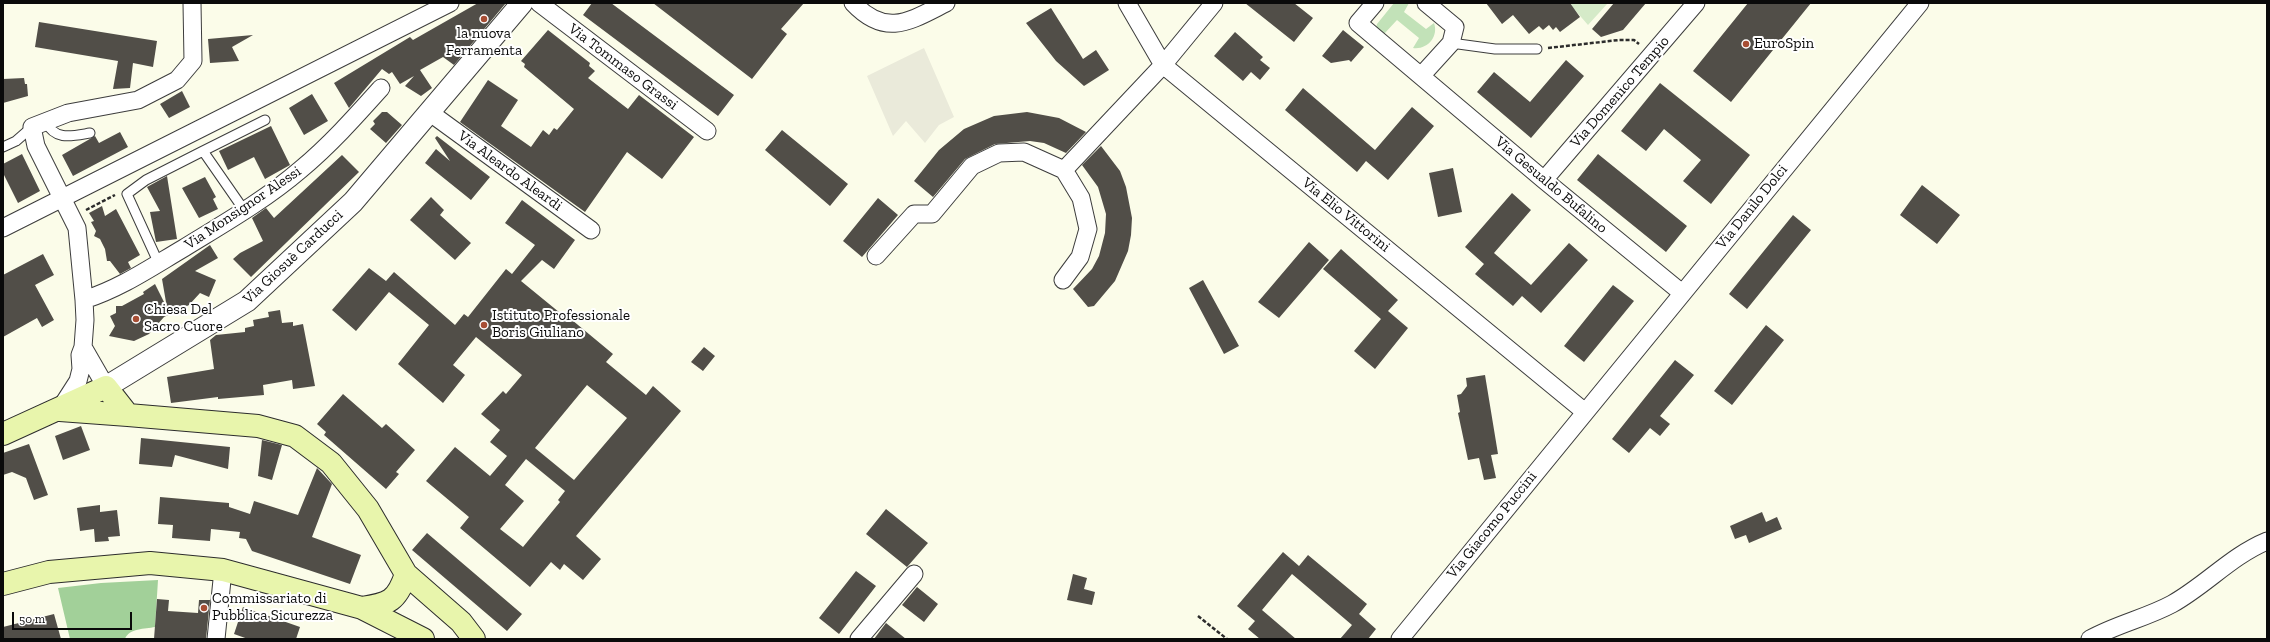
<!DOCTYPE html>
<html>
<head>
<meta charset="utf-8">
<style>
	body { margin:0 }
	#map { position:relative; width:2270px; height:642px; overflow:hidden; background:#fbfce9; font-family:"Zilla Slab",serif }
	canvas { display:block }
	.frame { position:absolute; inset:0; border:4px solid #0a0a0a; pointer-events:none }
	.scale { position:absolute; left:12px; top:612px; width:120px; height:18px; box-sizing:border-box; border:2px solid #0a0a0a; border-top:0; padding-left:5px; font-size:12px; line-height:14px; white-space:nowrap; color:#0a0a0a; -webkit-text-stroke:3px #fff; paint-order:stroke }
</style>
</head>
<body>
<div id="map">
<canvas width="2270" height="642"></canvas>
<div class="frame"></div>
<div class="scale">50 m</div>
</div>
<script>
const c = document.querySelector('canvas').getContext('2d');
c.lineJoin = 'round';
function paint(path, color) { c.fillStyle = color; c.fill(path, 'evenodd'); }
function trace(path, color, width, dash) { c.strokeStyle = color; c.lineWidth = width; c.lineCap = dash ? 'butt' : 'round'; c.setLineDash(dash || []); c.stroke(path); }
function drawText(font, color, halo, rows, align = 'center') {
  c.font = font + ' "Zilla Slab",serif'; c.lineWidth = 4; c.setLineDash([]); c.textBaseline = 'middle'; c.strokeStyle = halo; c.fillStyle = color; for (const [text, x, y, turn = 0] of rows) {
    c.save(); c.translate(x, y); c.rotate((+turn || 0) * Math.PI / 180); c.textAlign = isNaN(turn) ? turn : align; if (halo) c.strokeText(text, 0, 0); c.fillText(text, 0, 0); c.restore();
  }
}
paint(new Path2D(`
	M 1394,3 L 1409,3 L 1404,12 L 1426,29 L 1434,23 C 1439,37 1427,50 1413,48 L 1419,38 L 1397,20 L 1384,34 L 1376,28 L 1377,24 Z`), '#c2e2b8');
paint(new Path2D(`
	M 158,580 L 155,627 C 145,629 129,628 125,639 L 70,639 L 58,588 L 101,583 Z`), '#a2d099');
paint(new Path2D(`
	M 1565,3 L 1608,3 L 1588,25 L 1575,10 Z`), '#d5eac8');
paint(new Path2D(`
	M 924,48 L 954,117 L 939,125 L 925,143 L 906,121 L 893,136 L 867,76 Z`), '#eaeada');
paint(new Path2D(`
	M 478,3 L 506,3 L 454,65 L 443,57 L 420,70 L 432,88 L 421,96 L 405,86 L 414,76 L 400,84 L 392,72 L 389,74 L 382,69 L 349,108 L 334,83 L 410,37 L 413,40 Z
	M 592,3 L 611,3 L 734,95 L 718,116 L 583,15 Z
	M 653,3 L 804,3 L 781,29 L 787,34 L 752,79 Z
	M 1245,3 L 1294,3 L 1313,18 L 1294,42 Z
	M 1486,3 L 1570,3 L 1580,17 L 1560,32 L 1556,27 L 1553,30 L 1549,25 L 1543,30 L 1539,26 L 1529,34 L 1513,15 L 1502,24 Z
	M 1614,3 L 1646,3 L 1623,30 L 1601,37 L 1592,29 Z
	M 1748,3 L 1811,3 L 1731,102 L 1693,71 Z
	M 1051,8 L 1083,59 L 1096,50 L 1109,70 L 1084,86 L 1056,61 L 1026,23 Z
	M 39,22 L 157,41 L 153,67 L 133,63 L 130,88 L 113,89 L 118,61 L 35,47 Z
	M 548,30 L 590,63 L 589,66 L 595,71 L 588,78 L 628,109 L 639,95 L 694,137 L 662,179 L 627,152 L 585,212 L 460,122 L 488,80 L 518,100 L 501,126 L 531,147 L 543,130 L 549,135 L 554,128 L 557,130 L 574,109 L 524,67 L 525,64 L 521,61 Z
	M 1343,30 L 1364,47 L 1351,62 L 1349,60 L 1331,63 L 1322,56 Z
	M 1235,32 L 1263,57 L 1260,60 L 1270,68 L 1260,80 L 1251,72 L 1243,81 L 1214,56 Z
	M 253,35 L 232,47 L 239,61 L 210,63 L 208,39 Z
	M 1566,60 L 1584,76 L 1531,138 L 1477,92 L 1494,72 L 1530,102 Z
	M 24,78 L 25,84 L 27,84 L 28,96 L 3,103 L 3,79 Z
	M 1660,83 L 1750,155 L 1711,204 L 1683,181 L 1701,160 L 1664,129 L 1646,151 L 1621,131 Z
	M 1303,88 L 1375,150 L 1412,107 L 1434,126 L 1388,180 L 1366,161 L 1357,172 L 1285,110 Z
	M 182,91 L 190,107 L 169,118 L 160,104 Z
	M 312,94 L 328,121 L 304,135 L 289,108 Z
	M 382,112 L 387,112 L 402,125 L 386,143 L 370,129 L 375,124 L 373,121 Z
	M 1027,112 L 1059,118 L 1086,132 L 1066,153 L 1044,143 L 1030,141 L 995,144 L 965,159 L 933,197 L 914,181 L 939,150 L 964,129 L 994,116 Z
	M 271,126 L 290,165 L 265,179 L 254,157 L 228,170 L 219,151 Z
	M 782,130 L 848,184 L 830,206 L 765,150 Z
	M 120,132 L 128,147 L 73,176 L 62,155 L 95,136 L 99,143 Z
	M 437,136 L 490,177 L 471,200 L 425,163 L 436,149 L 450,161 L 435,138 Z
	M 1101,146 L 1120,171 L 1126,187 L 1132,218 L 1131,235 L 1128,251 L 1115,281 L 1094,306 L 1088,307 L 1073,289 L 1092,269 L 1099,256 L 1105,233 L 1106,214 L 1098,187 L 1082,165 Z
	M 22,154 L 40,191 L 18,203 L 3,173 L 3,164 Z
	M 1598,154 L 1687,226 L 1666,252 L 1577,180 Z
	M 342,155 L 359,172 L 251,277 L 233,259 L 240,253 L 263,241 L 252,218 L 266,208 L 274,218 Z
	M 1453,168 L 1462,212 L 1438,217 L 1429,173 Z
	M 167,176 L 177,239 L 156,242 L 150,212 L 160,211 L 147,187 Z
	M 205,177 L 216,197 L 213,199 L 218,209 L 199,218 L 182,188 Z
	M 1922,185 L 1960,215 L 1937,244 L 1900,215 Z
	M 1512,193 L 1531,210 L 1494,253 L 1531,285 L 1569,243 L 1588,260 L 1541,313 L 1522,296 L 1513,306 L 1475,274 L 1484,264 L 1465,247 Z
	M 431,197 L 444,210 L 440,215 L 471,243 L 455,260 L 410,220 Z
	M 878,198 L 898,215 L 862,257 L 843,241 Z
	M 522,200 L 575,240 L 554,269 L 542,260 L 521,281 L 565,317 L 566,315 L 613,354 L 606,362 L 646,395 L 653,386 L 681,411 L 576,536 L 601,559 L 583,580 L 564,564 L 560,570 L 551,562 L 530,587 L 460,528 L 469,517 L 426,481 L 455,447 L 490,476 L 507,456 L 490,442 L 500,430 L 481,414 L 503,391 L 506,394 L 522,375 L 476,337 L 453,365 L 465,375 L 443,403 L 398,364 L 429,325 L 389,292 L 356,331 L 332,310 L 369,268 L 386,281 L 394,272 L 455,325 L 464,314 L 468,317 L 506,269 L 512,274 L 535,245 L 505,223 ZM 587,385 L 627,418 L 574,480 L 535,448 ZM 526,459 L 565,491 L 558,500 L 560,502 L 523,547 L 500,529 L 524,501 L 505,485 Z
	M 102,206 L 105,216 L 116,209 L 140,255 L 128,262 L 131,268 L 120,274 L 110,261 L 107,261 L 105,249 L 100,239 L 94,236 L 96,231 L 91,222 L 94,221 L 89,213 Z
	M 1793,215 L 1811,230 L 1747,309 L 1729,294 Z
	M 1309,242 L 1329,260 L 1279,318 L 1258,302 Z
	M 210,245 L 218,258 L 195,271 L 216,280 L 209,297 L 200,293 L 189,305 L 164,317 L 149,334 L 134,341 L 109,336 L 115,326 L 110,316 L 116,313 L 116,306 L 122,306 L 144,294 L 143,292 L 155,284 L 167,308 L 162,279 Z
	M 1341,249 L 1398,300 L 1388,311 L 1408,328 L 1375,369 L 1354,351 L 1381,319 L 1323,269 Z
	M 43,254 L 54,275 L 35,285 L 54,320 L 42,327 L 37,318 L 3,337 L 3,275 Z
	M 1203,280 L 1239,346 L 1224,354 L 1189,288 Z
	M 1613,285 L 1634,301 L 1584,362 L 1564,346 Z
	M 280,310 L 282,323 L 293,322 L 293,326 L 303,324 L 315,386 L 293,389 L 292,380 L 263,385 L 264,395 L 218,399 L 218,397 L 171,403 L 167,377 L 214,369 L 210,340 L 216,335 L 245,332 L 245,328 L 254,326 L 253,320 L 269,317 L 268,312 Z
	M 1766,325 L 1784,340 L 1732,405 L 1714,391 Z
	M 704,347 L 715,356 L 703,371 L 691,362 Z
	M 1675,360 L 1694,375 L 1660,416 L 1670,424 L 1660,436 L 1650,428 L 1629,453 L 1612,439 Z
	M 1485,375 L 1498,454 L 1491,455 L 1496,478 L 1484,480 L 1479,458 L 1468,460 L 1458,413 L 1460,412 L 1457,395 L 1461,394 L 1467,386 L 1466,378 Z
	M 343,394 L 382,428 L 386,424 L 415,450 L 396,472 L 399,474 L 386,489 L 324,435 L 326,432 L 317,424 Z
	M 81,426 L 90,450 L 63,460 L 55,436 Z
	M 141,438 L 230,447 L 228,469 L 175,455 L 172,467 L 139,464 Z
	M 262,440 L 282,445 L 272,480 L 258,476 Z
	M 29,444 L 48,495 L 34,500 L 26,478 L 12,472 L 3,475 L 3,453 Z
	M 317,468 L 332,484 L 312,537 L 361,555 L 350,584 L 252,551 L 246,539 L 239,538 L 240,532 L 211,529 L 210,541 L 172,538 L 173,525 L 158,524 L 160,497 L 229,503 L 229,507 L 250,514 L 254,501 L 298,515 Z
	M 100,505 L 100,512 L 117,510 L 120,536 L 108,537 L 109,541 L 95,542 L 94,529 L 80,531 L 77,508 Z
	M 886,509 L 928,543 L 907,567 L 866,534 Z
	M 1762,512 L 1766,522 L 1777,517 L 1782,529 L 1749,543 L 1746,535 L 1735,539 L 1730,526 Z
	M 427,533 L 522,614 L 507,631 L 412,550 Z
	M 1283,552 L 1299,566 L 1308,555 L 1367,604 L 1359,614 L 1376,629 L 1368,639 L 1340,639 L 1352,625 L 1292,574 L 1262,610 L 1296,639 L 1260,639 L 1248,629 L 1255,621 L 1237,606 Z
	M 856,571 L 876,586 L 839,634 L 819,618 Z
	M 1073,574 L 1087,578 L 1084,589 L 1095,592 L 1092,605 L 1067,600 Z
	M 917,587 L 938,604 L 924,622 L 902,605 Z
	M 157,599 L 169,600 L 168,611 L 198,613 L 199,600 L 210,600 L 206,639 L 154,639 Z
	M 243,607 L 300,627 L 296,639 L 248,639 L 234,634 Z
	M 54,614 L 61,639 L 3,639 L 3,627 Z
	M 886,623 L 906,639 L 874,639 Z`), '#514e48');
const service = new Path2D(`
	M 1451,43 L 1495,49 L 1537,49
	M 46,122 C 55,141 72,136 90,133
	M 3,147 L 16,141 L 32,127
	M 203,151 L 265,120
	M 159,264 L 127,194 L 146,180 L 203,151 L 244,210`);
const minor = new Path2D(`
	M 539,3 L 707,131
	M 853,3 C 886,38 910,21 946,3
	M 1127,3 L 1163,65 L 1585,412
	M 1375,3 L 1358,23 L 1544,180 L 1682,293
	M 1421,76 L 1451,43 L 1455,27 L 1426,3
	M 429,112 L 591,230
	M 1064,170 L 1163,65 L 1214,3
	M 1544,180 L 1696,3
	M 3,228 L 450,3
	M 876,256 L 914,214 L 932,214 L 972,166 L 999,153 L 1024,152 L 1064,170 L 1081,198 L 1088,229 L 1080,257 L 1063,280
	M 84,300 C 121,288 150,268 184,248 C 223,224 265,200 300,170 C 330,145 355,117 381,88
	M 83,347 L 106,387
	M 60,409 L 78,381 L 81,369 L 80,355 L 83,347 L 85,320 L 84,300 L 77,228 L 36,146 L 32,127 L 68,113 L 138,100 L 177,80 L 193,61 L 192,3
	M 216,639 L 223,570
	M 859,639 L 914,574
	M 1400,639 L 1920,3
	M 2090,639 C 2117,624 2146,618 2172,604 C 2206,585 2231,556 2267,541`);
const tertiary = new Path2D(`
	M 106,387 L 247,301 L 353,202 L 522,3`);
const secondary = new Path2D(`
	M 60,410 L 128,415
	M 3,434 L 106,387 L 128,415 L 258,426 L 295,436 L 331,463 L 368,509 L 406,574 L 461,622 L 474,639
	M 3,584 L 49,572 L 150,563 L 223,570 L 362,608 L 423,639
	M 362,608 C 389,604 397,601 406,574`);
trace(service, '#3d3d3d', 11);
trace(minor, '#3d3d3d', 19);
trace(tertiary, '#3d3d3d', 23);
trace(secondary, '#2c2c2c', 24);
trace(new Path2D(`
	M 1548,48 L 1619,40 L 1634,40 L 1639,44
	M 86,210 L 115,195
	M 1198,616 L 1227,639`), '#2c2c2c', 2.5, [4, 2]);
trace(service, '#fff', 9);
trace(minor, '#fff', 17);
trace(tertiary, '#fff', 21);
trace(secondary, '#e8f5ac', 22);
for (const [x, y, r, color] of [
	[484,19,4,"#a74e34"],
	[1746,44,4,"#a74e34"],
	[136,319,4,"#a74e34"],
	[484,325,4,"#a74e34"],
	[204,608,4,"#a74e34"]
]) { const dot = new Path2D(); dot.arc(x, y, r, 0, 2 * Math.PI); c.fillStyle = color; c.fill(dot); trace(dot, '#fff', 1.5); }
drawText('15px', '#0a0a0a', '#fff', [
	["la nuova",484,34,"center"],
	["Ferramenta",484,51,"center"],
	["EuroSpin",1754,44],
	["Chiesa Del",144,310],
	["Sacro Cuore",144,327],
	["Istituto Professionale",492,316],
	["Boris Giuliano",492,333],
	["Commissariato di",212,599],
	["Pubblica Sicurezza",212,616]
], 'left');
drawText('15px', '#0a0a0a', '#fff', [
	["Via Tommaso Grassi",623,67,37],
	["Via Domenico Tempio",1620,92,-49],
	["Via Aleardo Aleardi",510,171,36],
	["Via Gesualdo Bufalino",1551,185,40],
	["Via Danilo Dolci",1752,207,-51],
	["Via Monsignor Alessi",243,208,-34],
	["Via Elio Vittorini",1346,215,39],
	["Via Giosuè Carducci",293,257,-43],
	["Via Giacomo Puccini",1492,525,-51]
]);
</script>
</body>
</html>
